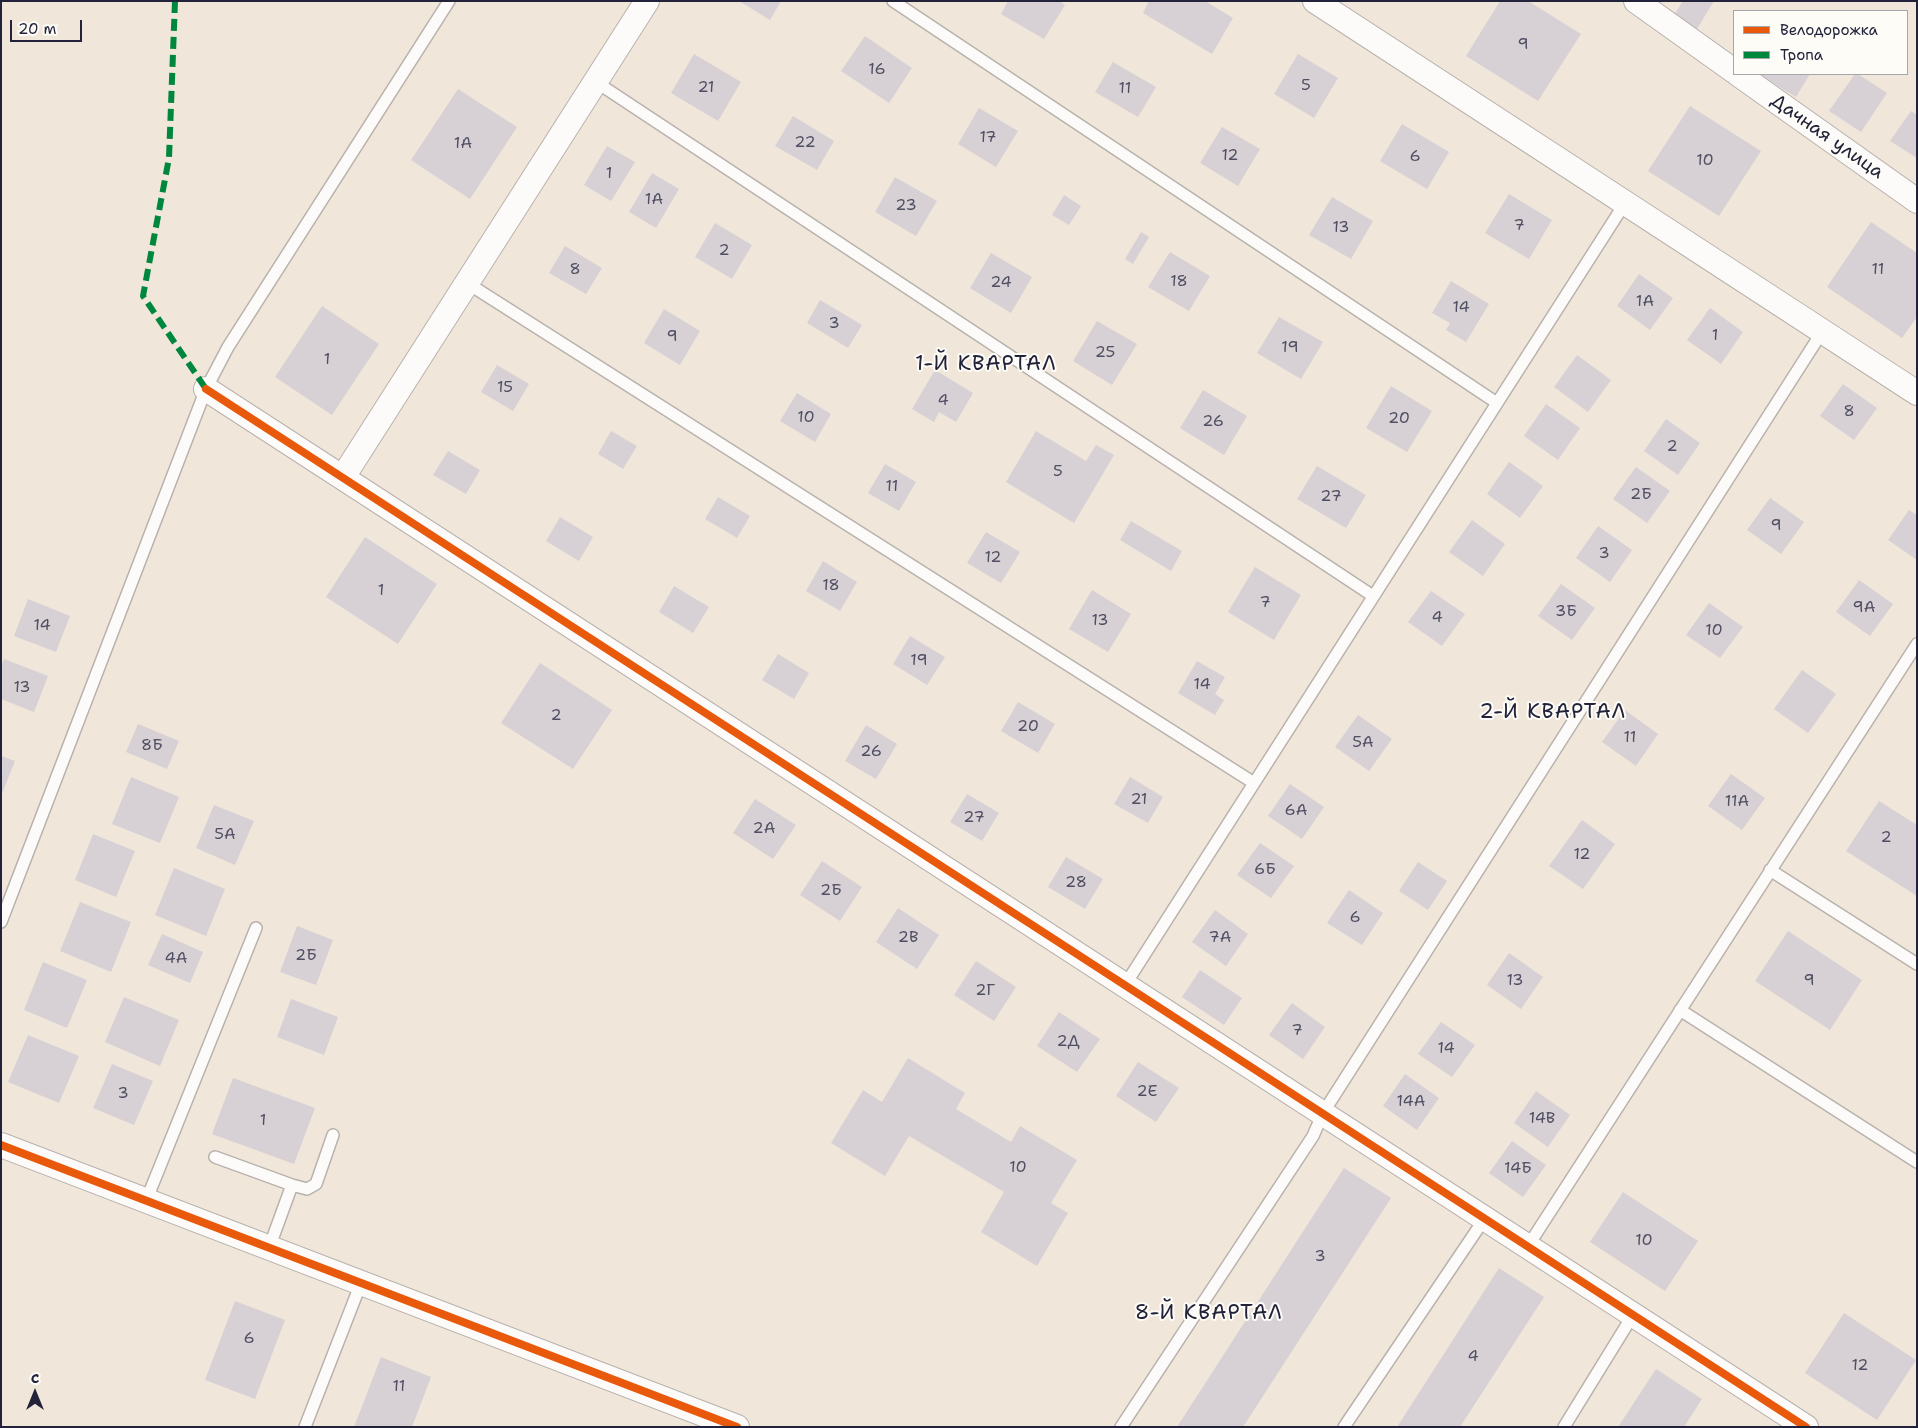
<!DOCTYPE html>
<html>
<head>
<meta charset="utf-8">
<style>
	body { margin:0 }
	#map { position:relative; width:1918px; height:1428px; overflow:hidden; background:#f0e6da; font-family:"Shantell Sans",sans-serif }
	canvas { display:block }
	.frame { position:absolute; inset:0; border:2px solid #22223b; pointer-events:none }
	.legend { position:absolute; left:1733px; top:10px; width:175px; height:65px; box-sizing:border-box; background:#fdfcf7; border:1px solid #a5a5ac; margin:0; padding:6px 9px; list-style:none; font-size:15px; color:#22223b }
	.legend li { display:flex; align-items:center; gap:10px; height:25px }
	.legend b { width:25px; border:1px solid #a5a5ac }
	.north { position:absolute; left:10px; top:1368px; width:50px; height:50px; -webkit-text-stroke:4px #fdfcf7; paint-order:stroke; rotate:0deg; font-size:14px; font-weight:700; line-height:20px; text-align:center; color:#22223b }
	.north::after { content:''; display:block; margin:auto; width:18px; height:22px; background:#22223b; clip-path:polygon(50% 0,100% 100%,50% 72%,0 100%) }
	.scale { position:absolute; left:10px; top:20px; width:72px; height:22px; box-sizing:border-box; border:2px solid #22223b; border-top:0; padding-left:6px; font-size:15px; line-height:18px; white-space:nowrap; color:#22223b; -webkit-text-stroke:4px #fdfcf7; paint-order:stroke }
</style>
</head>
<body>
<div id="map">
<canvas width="1918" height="1428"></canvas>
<div class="frame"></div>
<ul class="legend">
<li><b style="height:6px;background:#e8590c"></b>Велодорожка</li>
<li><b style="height:6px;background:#00873e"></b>Тропа</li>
</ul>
<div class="north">С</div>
<div class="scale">20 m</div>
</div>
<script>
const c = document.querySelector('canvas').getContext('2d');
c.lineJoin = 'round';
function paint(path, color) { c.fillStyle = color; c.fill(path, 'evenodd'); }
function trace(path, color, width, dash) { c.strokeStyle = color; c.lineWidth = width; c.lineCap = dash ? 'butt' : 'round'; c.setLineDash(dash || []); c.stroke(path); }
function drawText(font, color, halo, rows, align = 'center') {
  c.font = font + ' "Shantell Sans",sans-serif'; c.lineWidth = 4; c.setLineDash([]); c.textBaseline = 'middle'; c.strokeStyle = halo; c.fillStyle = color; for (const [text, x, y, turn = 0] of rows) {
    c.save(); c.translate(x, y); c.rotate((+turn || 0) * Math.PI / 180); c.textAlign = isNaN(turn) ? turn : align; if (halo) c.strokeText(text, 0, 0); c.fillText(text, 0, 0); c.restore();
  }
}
paint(new Path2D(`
	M 739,1 L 781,1 L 770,20 Z
	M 1008,1 L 1059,1 L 1065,5 L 1044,39 L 1001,14 Z
	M 1149,1 L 1205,1 L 1233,18 L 1212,54 L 1143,13 Z
	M 1500,1 L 1528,1 L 1581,34 L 1538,101 L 1466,56 Z
	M 1683,1 L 1714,1 L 1697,29 L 1674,15 Z
	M 865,36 L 912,68 L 889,103 L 841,71 Z
	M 694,54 L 741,82 L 718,121 L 671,93 Z
	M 1298,54 L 1338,78 L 1314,118 L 1274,94 Z
	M 1113,62 L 1156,87 L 1138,117 L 1095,92 Z
	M 1758,74 L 1810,74 L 1796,97 Z
	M 1855,74 L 1858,74 L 1887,93 L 1861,132 L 1829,111 Z
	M 458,89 L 517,127 L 470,199 L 411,160 Z
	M 1690,106 L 1761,151 L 1719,216 L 1648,171 Z
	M 979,108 L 1018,131 L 996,167 L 958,144 Z
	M 1911,111 L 1917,115 L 1917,158 L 1890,141 Z
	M 793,116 L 834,141 L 817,170 L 775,146 Z
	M 1402,124 L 1449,152 L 1427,189 L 1380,161 Z
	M 1222,127 L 1260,149 L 1238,186 L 1200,163 Z
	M 607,146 L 635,162 L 611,201 L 584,185 Z
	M 652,173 L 679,189 L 656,228 L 629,212 Z
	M 895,177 L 937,201 L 916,236 L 875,212 Z
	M 1509,194 L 1552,220 L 1529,259 L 1485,233 Z
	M 1064,195 L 1081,206 L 1069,225 L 1052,215 Z
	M 1332,197 L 1373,221 L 1351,259 L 1309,235 Z
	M 1871,222 L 1917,253 L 1917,317 L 1902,338 L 1827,287 Z
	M 715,223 L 752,245 L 732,279 L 695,257 Z
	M 1141,232 L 1149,237 L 1133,264 L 1125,259 Z
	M 565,246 L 602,268 L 586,294 L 549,273 Z
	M 1170,252 L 1210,276 L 1189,311 L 1148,287 Z
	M 991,253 L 1032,277 L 1011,313 L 970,288 Z
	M 1639,274 L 1673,298 L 1650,330 L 1617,306 Z
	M 1451,281 L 1489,304 L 1466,342 L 1446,330 L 1450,323 L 1432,313 Z
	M 820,300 L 862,325 L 848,348 L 807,323 Z
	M 322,306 L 379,344 L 332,415 L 275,377 Z
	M 1710,308 L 1743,332 L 1721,364 L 1687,340 Z
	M 664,309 L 700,331 L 680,365 L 644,343 Z
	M 1279,317 L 1323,342 L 1301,379 L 1257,353 Z
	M 1097,321 L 1137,344 L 1112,385 L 1073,361 Z
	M 1577,355 L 1611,380 L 1588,412 L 1554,387 Z
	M 497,365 L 529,384 L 513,411 L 481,392 Z
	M 935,370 L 973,393 L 956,422 L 939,412 L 934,422 L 912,409 Z
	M 1843,384 L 1877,408 L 1854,440 L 1820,416 Z
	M 1391,386 L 1432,411 L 1407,452 L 1366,428 Z
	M 1203,390 L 1247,416 L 1224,455 L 1180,428 Z
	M 797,393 L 831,414 L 815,442 L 780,421 Z
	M 1546,404 L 1580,428 L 1558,460 L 1524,436 Z
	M 1666,419 L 1700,443 L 1678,475 L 1644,451 Z
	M 611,431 L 637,446 L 623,469 L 598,454 Z
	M 1036,431 L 1086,461 L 1096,445 L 1114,455 L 1074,523 L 1006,482 Z
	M 448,451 L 480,470 L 466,494 L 433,475 Z
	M 1509,462 L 1543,486 L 1520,518 L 1487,494 Z
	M 885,464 L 916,482 L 899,511 L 868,493 Z
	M 1317,466 L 1366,495 L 1346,528 L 1297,499 Z
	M 1636,467 L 1670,491 L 1647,523 L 1613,499 Z
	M 718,497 L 750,516 L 737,538 L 705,519 Z
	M 1770,498 L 1804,522 L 1781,554 L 1747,530 Z
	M 1909,510 L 1917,515 L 1917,560 L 1888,540 Z
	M 560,517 L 593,537 L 579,561 L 546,541 Z
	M 1472,520 L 1505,544 L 1483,576 L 1449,552 Z
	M 1131,521 L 1182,551 L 1171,571 L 1120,540 Z
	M 1598,526 L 1632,550 L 1610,582 L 1576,558 Z
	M 986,532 L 1020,552 L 1001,583 L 967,563 Z
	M 365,537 L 437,584 L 398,644 L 326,597 Z
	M 823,561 L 857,582 L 840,611 L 806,591 Z
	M 1255,567 L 1301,595 L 1274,640 L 1228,612 Z
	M 1859,580 L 1893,604 L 1870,636 L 1836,612 Z
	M 1561,584 L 1595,608 L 1572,640 L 1538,616 Z
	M 674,586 L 709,607 L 693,633 L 659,612 Z
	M 1092,590 L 1131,614 L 1108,652 L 1069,629 Z
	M 1431,591 L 1465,614 L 1442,646 L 1408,622 Z
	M 28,599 L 70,616 L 56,652 L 14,636 Z
	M 1709,603 L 1743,627 L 1720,658 L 1686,635 Z
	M 910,636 L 945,657 L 927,685 L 893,664 Z
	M 778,654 L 809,673 L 794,699 L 762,680 Z
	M 4,659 L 48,676 L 34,712 L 1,699 L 1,667 Z
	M 1197,661 L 1225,677 L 1215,694 L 1224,700 L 1215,715 L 1178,693 Z
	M 540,663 L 612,710 L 573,769 L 501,723 Z
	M 1802,670 L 1836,694 L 1808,733 L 1774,709 Z
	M 1018,702 L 1055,724 L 1038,753 L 1001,731 Z
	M 1625,710 L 1658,734 L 1636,766 L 1602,742 Z
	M 1358,715 L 1392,739 L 1369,771 L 1335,747 Z
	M 138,724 L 179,741 L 167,769 L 126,752 Z
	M 866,725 L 897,744 L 876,779 L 845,761 Z
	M 1,756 L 15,761 L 1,796 Z
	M 1731,774 L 1765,798 L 1742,830 L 1708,806 Z
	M 131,777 L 179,797 L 160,843 L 112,824 Z
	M 1130,777 L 1163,797 L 1148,823 L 1114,804 Z
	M 1290,784 L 1324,807 L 1302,839 L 1268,816 Z
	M 967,794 L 999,813 L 982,841 L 950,822 Z
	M 755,799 L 796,825 L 773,859 L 733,833 Z
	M 1879,801 L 1917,825 L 1917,896 L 1846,851 Z
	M 214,805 L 254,821 L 235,865 L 196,848 Z
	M 1582,820 L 1615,844 L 1583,889 L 1549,866 Z
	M 93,834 L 135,851 L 116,897 L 75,880 Z
	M 1260,843 L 1294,866 L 1271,898 L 1237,875 Z
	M 1066,857 L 1103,879 L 1085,909 L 1048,887 Z
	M 822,861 L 862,887 L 840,921 L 800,895 Z
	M 1418,862 L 1447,881 L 1428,910 L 1399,891 Z
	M 174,868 L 225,889 L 206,936 L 155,915 Z
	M 1349,890 L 1383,913 L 1362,945 L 1327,923 Z
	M 80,902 L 131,922 L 111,972 L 60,951 Z
	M 898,908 L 939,935 L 917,969 L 876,942 Z
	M 1215,910 L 1248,934 L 1226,966 L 1192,942 Z
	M 297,926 L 333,940 L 316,985 L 280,972 Z
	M 1788,931 L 1862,980 L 1830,1030 L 1755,981 Z
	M 162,934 L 203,952 L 190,983 L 148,965 Z
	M 1509,953 L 1543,977 L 1521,1009 L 1487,985 Z
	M 976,961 L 1016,987 L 994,1021 L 954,995 Z
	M 43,962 L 87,980 L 67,1028 L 24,1010 Z
	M 1200,970 L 1242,998 L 1224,1025 L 1182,997 Z
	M 124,997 L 179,1020 L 160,1066 L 105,1042 Z
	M 291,999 L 338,1017 L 324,1055 L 277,1037 Z
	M 1292,1003 L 1325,1027 L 1303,1059 L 1269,1035 Z
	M 1059,1012 L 1100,1039 L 1077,1072 L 1037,1046 Z
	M 1441,1022 L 1475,1045 L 1452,1077 L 1418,1054 Z
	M 28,1035 L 79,1056 L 59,1103 L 8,1082 Z
	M 908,1058 L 965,1093 L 956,1109 L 1011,1142 L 1020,1126 L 1077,1160 L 1051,1203 L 1068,1213 L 1037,1266 L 981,1232 L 1004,1192 L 909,1136 L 885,1176 L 831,1143 L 863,1090 L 882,1102 Z
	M 1138,1062 L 1179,1088 L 1156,1122 L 1116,1096 Z
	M 112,1064 L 153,1081 L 134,1125 L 93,1108 Z
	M 1405,1074 L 1439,1098 L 1417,1130 L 1383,1106 Z
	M 233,1078 L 315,1108 L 294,1164 L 212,1134 Z
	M 1536,1091 L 1570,1115 L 1548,1147 L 1514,1123 Z
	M 1512,1141 L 1546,1165 L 1523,1197 L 1489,1173 Z
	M 1344,1168 L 1391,1198 L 1243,1427 L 1177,1427 Z
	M 1623,1192 L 1698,1241 L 1665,1291 L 1590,1242 Z
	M 1499,1268 L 1544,1297 L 1460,1427 L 1397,1427 Z
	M 235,1301 L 285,1320 L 255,1399 L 205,1380 Z
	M 1844,1313 L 1916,1360 L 1877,1420 L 1805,1373 Z
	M 381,1357 L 431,1377 L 412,1427 L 354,1427 Z
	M 1656,1369 L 1702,1399 L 1684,1427 L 1618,1427 Z`), '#d7d1d5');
const service = new Path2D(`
	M 893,1 L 1497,403
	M 596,82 L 1373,596
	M 467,283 L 1254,783
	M 1770,870 L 1917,964
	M 1,922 L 206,389 L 228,347 L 449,1
	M 1125,985 L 1625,203
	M 1680,1010 L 1917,1162
	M 215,1157 L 292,1185 L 269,1248
	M 292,1185 L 307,1189 L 316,1184 L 333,1135
	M 146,1201 L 256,928
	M 1528,1246 L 1917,644
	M 305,1427 L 361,1283
	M 1121,1427 L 1313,1136 L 1323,1113 L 1822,332
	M 1344,1427 L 1485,1218
	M 1564,1427 L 1633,1315`);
const minor = new Path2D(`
	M 1315,1 L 1917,393
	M 1636,1 L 1734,71
	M 1738,74 L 1917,201
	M 206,389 L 1806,1427
	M 343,477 L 647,1
	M 1,1145 L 737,1427`);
trace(service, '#b8b2ad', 14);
trace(minor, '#b8b2ad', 26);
trace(service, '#fdfbf9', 11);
trace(minor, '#fdfbf9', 24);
trace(new Path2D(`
	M 175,1 L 169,158 L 143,296 L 206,389`), '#00873e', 6, [12, 6]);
trace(new Path2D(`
	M 206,389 L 1806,1427
	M 1,1145 L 737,1427`), '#e8590c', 8);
drawText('16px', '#4f4e62', null, [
	["9",1523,45],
	["16",877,70],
	["5",1306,86],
	["21",706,88],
	["11",1125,89],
	["17",988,138],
	["22",805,143],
	["1А",463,144],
	["12",1230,156],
	["6",1415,157],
	["10",1705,161],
	["1",609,174],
	["1А",654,200],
	["23",906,206],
	["7",1519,226],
	["13",1341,228],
	["2",724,251],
	["8",575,270],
	["11",1878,270],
	["18",1179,282],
	["24",1001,283],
	["1А",1645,302],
	["14",1461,308],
	["3",834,324],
	["1",1715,336],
	["9",672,337],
	["19",1290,348],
	["25",1105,353],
	["1",327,360],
	["15",505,388],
	["4",943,401],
	["8",1849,412],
	["10",806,418],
	["20",1399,419],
	["26",1213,422],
	["2",1672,447],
	["5",1058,472],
	["11",892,487],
	["2Б",1641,495],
	["27",1331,497],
	["9",1776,526],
	["3",1604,554],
	["12",993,558],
	["18",831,586],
	["1",381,591],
	["7",1265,603],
	["9А",1864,608],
	["3Б",1566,612],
	["4",1437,618],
	["13",1100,621],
	["14",42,626],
	["10",1714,631],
	["19",919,661],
	["14",1202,685],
	["13",22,688],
	["2",556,716],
	["20",1028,727],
	["11",1630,738],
	["5А",1363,743],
	["8Б",152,746],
	["26",871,752],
	["21",1139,800],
	["11А",1737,802],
	["6А",1296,811],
	["27",974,818],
	["2А",764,829],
	["5А",225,835],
	["2",1886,838],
	["12",1582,855],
	["6Б",1265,870],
	["28",1076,883],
	["2Б",831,891],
	["6",1355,918],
	["2В",908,938],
	["7А",1220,938],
	["2Б",306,956],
	["4А",176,959],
	["13",1515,981],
	["9",1809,981],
	["2Г",985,991],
	["7",1297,1031],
	["2Д",1068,1042],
	["14",1446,1049],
	["2Е",1147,1092],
	["3",123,1094],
	["14А",1411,1102],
	["14В",1542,1119],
	["1",263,1121],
	["10",1018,1168],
	["14Б",1518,1169],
	["10",1644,1241],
	["3",1320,1257],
	["6",249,1339],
	["4",1473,1357],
	["12",1860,1366],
	["11",399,1387]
]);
drawText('19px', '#22223b', '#fdfcf7', [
	["Дачная улица",1827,137,35]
]);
c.letterSpacing = '1px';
drawText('21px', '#22223b', '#fdfcf7', [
	["1-Й КВАРТАЛ",986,365],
	["2-Й КВАРТАЛ",1553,713],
	["8-Й КВАРТАЛ",1209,1314]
]);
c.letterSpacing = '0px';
</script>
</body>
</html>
